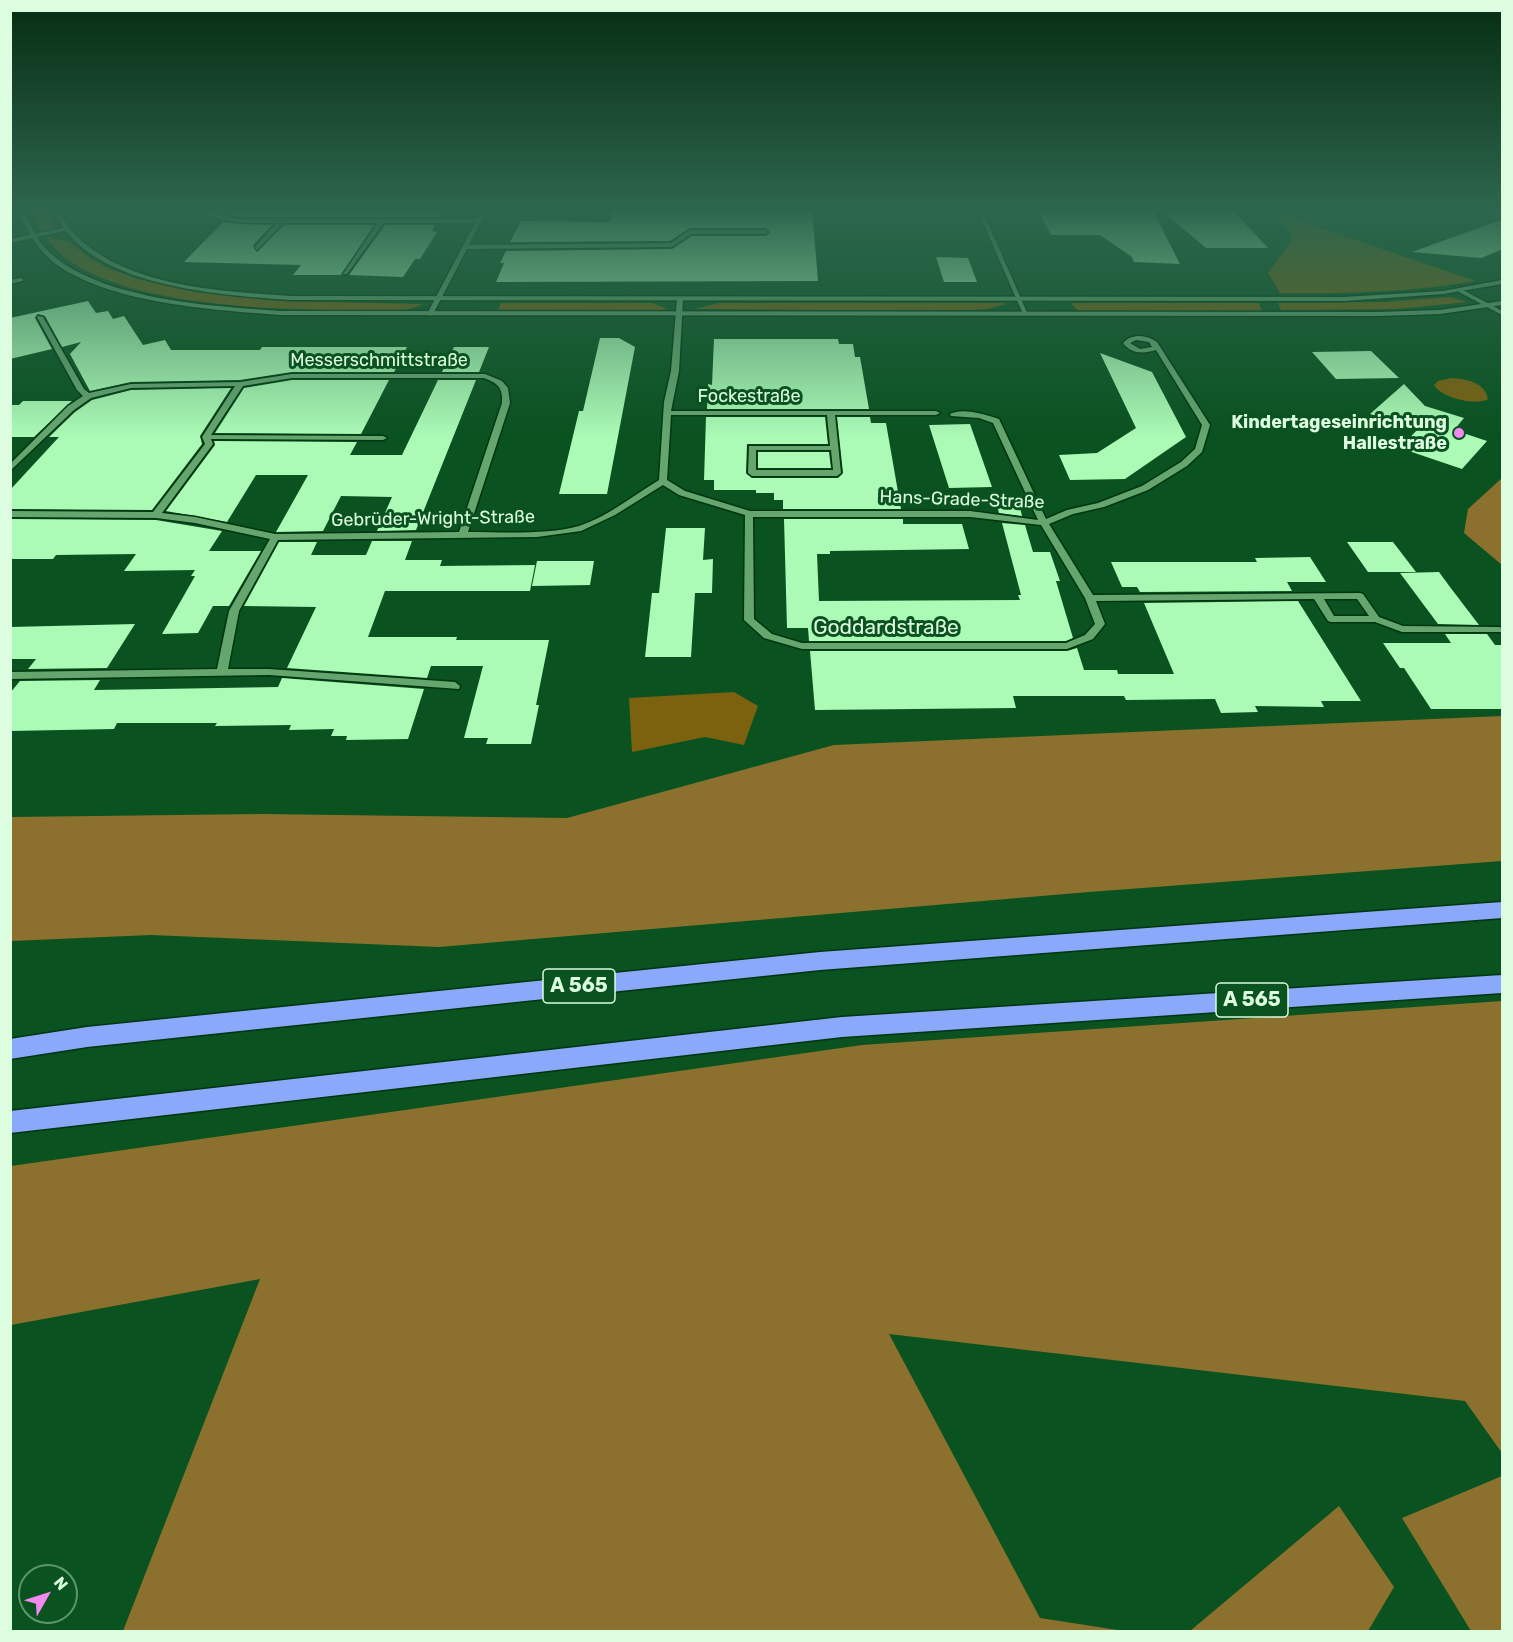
<!DOCTYPE html>
<html>
<head>
<meta charset="utf-8">
<style>
	body { margin:0 }
	#map { position:relative; width:1513px; height:1642px; overflow:hidden; background:#0a5220; font-family:Rubik,sans-serif }
	canvas { display:block }
	.frame { position:absolute; inset:0; border:12px solid #dcfddf; pointer-events:none }
	.north { position:absolute; left:18px; top:1564px; width:60px; height:60px; box-sizing:border-box; background:#0a5220; border:2px solid #5e966c; border-radius:50%; rotate:51deg; font-size:16px; font-weight:700; line-height:24px; text-align:center; color:#dcfddf }
	.north::after { content:''; display:block; margin:auto; width:21px; height:27px; background:#f389f1; clip-path:polygon(50% 0,100% 100%,50% 72%,0 100%) }
</style>
</head>
<body>
<div id="map">
<canvas width="1513" height="1642"></canvas>
<div class="frame"></div>
<div class="north">N</div>
</div>
<script>
const c = document.querySelector('canvas').getContext('2d');
c.lineJoin = 'round';
function paint(path, color) { c.fillStyle = color; c.fill(path, 'evenodd'); }
function trace(path, color, width, dash) { c.strokeStyle = color; c.lineWidth = width; c.lineCap = dash ? 'butt' : 'round'; c.setLineDash(dash || []); c.stroke(path); }
function drawText(font, color, halo, rows, align = 'center') {
  c.font = font + ' Rubik,sans-serif'; c.lineWidth = 6; c.setLineDash([]); c.textBaseline = 'middle'; c.strokeStyle = halo; c.fillStyle = color; for (const [text, x, y, turn = 0] of rows) {
    c.save(); c.translate(x, y); c.rotate((+turn || 0) * Math.PI / 180); c.textAlign = isNaN(turn) ? turn : align; if (halo) c.strokeText(text, 0, 0); c.fillText(text, 0, 0); c.restore();
  }
}
paint(new Path2D(`
	M 29,209 L 47,209 L 55,225 L 49,230 L 41,231 Z
	M 1263,209 L 1265,209 L 1476,281 C 1411,292 1346,294 1280,293 L 1268,273 L 1292,240 C 1289,224 1277,217 1263,209 Z
	M 49,237 L 70,242 L 87,256 L 108,268 L 138,279 L 196,292 L 280,301 L 423,304 C 400,316 364,311 337,310 C 263,309 93,305 47,239 Z
	M 1450,297 L 1468,302 L 1397,309 L 1281,310 L 1278,303 L 1384,302 Z
	M 501,303 L 652,303 L 667,309 L 661,310 L 498,310 Z
	M 719,303 L 1003,303 L 1006,304 L 988,309 L 954,311 L 695,309 Z
	M 1071,303 L 1259,303 L 1262,311 L 1078,311 Z
	M 1451,378 C 1466,379 1485,382 1488,399 C 1476,406 1442,398 1434,385 L 1438,381 Z
	M 734,692 L 758,706 L 744,745 L 705,737 L 632,752 L 629,698 Z`), '#7c610f');
paint(new Path2D(`
	M 1502,478 L 1502,565 L 1464,533 L 1468,509 Z
	M 1502,716 L 1502,861 L 1089,892 L 439,947 L 151,935 L 11,941 L 11,817 L 261,814 L 567,818 L 834,745 Z
	M 1502,1001 L 1502,1453 L 1465,1401 L 889,1334 L 1040,1618 L 1124,1631 L 123,1631 L 260,1279 L 11,1325 L 11,1166 L 862,1045 Z
	M 1502,1476 L 1502,1631 L 1471,1631 L 1402,1518 Z
	M 1339,1506 L 1394,1587 L 1368,1631 L 1190,1631 Z`), '#8b712d');
paint(new Path2D(`
	M 235,209 L 445,209 L 440,217 L 241,217 L 230,214 Z
	M 613,209 L 812,209 L 818,281 L 496,282 L 504,263 L 500,263 L 506,251 L 672,249 L 692,236 L 765,236 L 770,233 L 765,228 L 690,228 L 670,241 L 510,242 L 521,221 L 610,222 Z
	M 1037,209 L 1152,209 L 1180,264 L 1134,262 L 1132,257 L 1100,235 L 1051,235 Z
	M 1160,209 L 1232,209 L 1268,248 L 1206,248 Z
	M 1503,219 L 1503,249 L 1481,258 L 1412,252 Z
	M 223,222 L 272,225 L 253,245 L 257,252 L 284,225 L 374,225 L 341,275 L 293,275 L 301,265 L 184,262 Z
	M 385,225 L 435,225 L 432,231 L 437,232 L 420,259 L 415,259 L 403,277 L 349,275 Z
	M 936,257 L 968,258 L 977,282 L 944,282 Z
	M 88,301 L 96,313 L 108,311 L 113,319 L 124,316 L 143,345 L 165,340 L 171,350 L 260,350 L 262,347 L 407,347 L 394,372 L 292,372 L 240,380 L 131,382 L 90,391 L 70,354 L 81,342 L 62,347 L 45,316 L 38,314 L 35,318 L 52,349 L 10,359 L 10,318 Z
	M 600,338 L 619,338 L 635,347 L 607,494 L 559,494 L 579,411 L 583,411 Z
	M 714,339 L 838,339 L 839,344 L 853,344 L 855,357 L 860,357 L 869,409 L 707,409 L 708,384 L 712,385 Z
	M 454,347 L 489,347 L 479,372 L 442,372 Z
	M 1371,351 L 1399,378 L 1336,379 L 1312,352 Z
	M 1100,353 L 1152,372 L 1186,437 L 1125,479 L 1070,480 L 1059,455 L 1097,453 L 1136,428 Z
	M 292,380 L 389,380 L 361,434 L 215,433 L 244,388 Z
	M 438,380 L 476,380 L 416,530 L 377,531 L 392,497 L 341,496 L 323,531 L 276,532 L 308,475 L 256,475 L 227,522 L 166,511 L 215,445 L 214,441 L 357,442 L 350,455 L 402,455 Z
	M 1404,384 L 1425,406 L 1464,418 L 1454,430 L 1487,441 L 1462,469 L 1400,448 L 1417,430 L 1370,414 Z
	M 231,388 L 200,436 L 202,444 L 152,510 L 10,509 L 10,490 L 59,437 L 49,437 L 75,412 L 92,400 L 131,390 Z
	M 23,401 L 72,401 L 34,437 L 10,437 L 10,405 L 19,405 Z
	M 706,417 L 825,417 L 828,444 L 747,444 L 746,473 L 752,478 L 838,478 L 843,473 L 837,417 L 870,417 L 871,423 L 886,423 L 901,509 L 783,509 L 783,500 L 774,500 L 774,493 L 756,493 L 756,490 L 714,490 L 714,480 L 704,480 Z
	M 970,424 L 992,487 L 949,488 L 929,425 Z
	M 758,452 L 829,452 L 831,468 L 758,468 Z
	M 1019,503 L 1022,516 L 999,513 L 998,509 Z
	M 10,519 L 156,520 L 222,531 L 209,551 L 261,551 L 229,606 L 213,606 L 198,633 L 162,634 L 195,576 L 191,576 L 195,570 L 124,571 L 136,554 L 56,555 L 53,559 L 10,559 Z
	M 784,519 L 903,519 L 903,524 L 962,524 L 969,549 L 830,551 L 830,554 L 817,554 L 819,601 L 1020,600 L 1018,595 L 1021,595 L 1002,523 L 1025,525 L 1033,552 L 1050,552 L 1060,581 L 1056,581 L 1073,638 L 1066,641 L 809,641 L 808,628 L 787,628 Z
	M 666,528 L 705,528 L 703,560 L 713,559 L 712,593 L 695,593 L 691,657 L 645,657 L 652,593 L 659,593 Z
	M 372,541 L 412,541 L 405,560 L 442,560 L 440,566 L 535,565 L 530,591 L 385,591 L 368,637 L 457,637 L 456,640 L 549,640 L 536,705 L 539,705 L 531,744 L 486,744 L 488,738 L 464,738 L 483,666 L 431,666 L 427,678 L 287,668 L 316,607 L 244,606 L 279,542 L 317,542 L 311,555 L 366,555 Z
	M 1347,542 L 1393,542 L 1416,572 L 1368,572 Z
	M 1310,557 L 1326,582 L 1287,582 L 1292,591 L 1140,592 L 1137,587 L 1122,587 L 1111,562 L 1257,562 L 1255,558 Z
	M 537,561 L 594,561 L 590,585 L 532,586 Z
	M 1439,572 L 1450,587 L 1479,625 L 1438,624 L 1400,573 Z
	M 1298,601 L 1361,701 L 1321,701 L 1324,707 L 1255,706 L 1258,712 L 1221,713 L 1215,699 L 1126,700 L 1124,696 L 1013,696 L 1016,708 L 815,710 L 810,651 L 1067,651 L 1077,648 L 1084,670 L 1117,670 L 1118,674 L 1174,674 L 1144,603 Z
	M 135,624 L 107,668 L 28,669 L 36,659 L 10,659 L 10,627 Z
	M 1445,634 L 1487,634 L 1495,645 L 1503,645 L 1503,709 L 1431,709 L 1404,668 L 1400,668 L 1383,643 L 1451,643 Z
	M 282,678 L 424,689 L 408,739 L 346,740 L 347,736 L 331,736 L 334,729 L 289,730 L 291,725 L 215,726 L 217,723 L 117,723 L 114,729 L 10,731 L 10,693 L 20,681 L 100,680 L 94,690 L 160,689 L 278,687 Z`), '#abfbb6');
const pedestrian = new Path2D(`
	M 380,220 L 385,221 L 347,274 L 343,274 Z`);
const minor = new Path2D(`
	M 198,209 C 205,208 231,217 241,219 L 477,219 L 483,209 L 487,209 L 469,245 L 671,243 L 690,230 L 765,230 L 768,232 L 765,234 L 691,234 L 672,247 L 467,249 L 433,314 L 430,316 L 427,314 L 475,223 L 283,223 L 257,250 L 255,247 L 277,223 C 251,223 221,225 198,209 Z
	M 977,209 L 982,209 L 1028,315 L 1023,314 Z
	M 67,227 L 69,230 L 10,243 L 10,239 Z
	M 21,278 L 23,279 L 23,281 L 10,284 L 10,280 Z
	M 1459,290 L 1463,290 L 1502,311 L 1502,315 L 1459,292 Z
	M 680,297 L 683,299 L 679,371 L 671,411 L 936,411 L 940,413 L 936,415 L 835,415 L 841,473 L 837,476 L 752,476 L 748,473 L 749,446 L 830,446 L 827,415 L 671,415 L 667,480 L 685,491 L 750,511 L 970,511 L 1038,520 L 993,423 L 979,418 L 951,416 L 950,414 C 963,407 986,415 999,419 L 1046,519 L 1067,510 L 1098,503 L 1142,486 L 1181,462 L 1195,449 L 1202,425 L 1156,350 C 1143,354 1131,354 1123,343 C 1133,333 1146,335 1157,342 L 1210,425 L 1202,452 L 1187,466 L 1148,490 L 1104,507 L 1073,514 L 1049,524 L 1093,595 L 1360,593 L 1363,594 L 1379,617 L 1403,626 L 1499,627 L 1502,628 L 1502,632 L 1402,632 L 1375,622 L 1331,622 L 1328,621 L 1314,599 L 1096,601 L 1105,624 L 1093,639 L 1067,649 L 802,649 L 764,638 L 744,620 L 745,515 L 679,495 L 663,485 L 615,515 L 581,531 L 537,537 L 278,540 L 239,611 L 228,669 L 269,669 L 455,682 L 460,686 L 459,689 L 269,675 L 10,679 L 10,672 L 217,669 L 229,611 L 270,539 L 195,523 L 156,518 L 10,517 L 10,511 L 153,512 L 205,444 L 202,437 L 235,386 L 131,388 L 91,398 L 74,410 L 10,471 L 10,464 L 68,406 L 83,396 L 77,390 L 37,317 L 38,316 L 43,317 L 84,389 L 89,393 L 131,384 L 240,382 L 292,374 L 485,374 L 502,381 L 508,388 L 510,403 L 468,532 C 501,532 548,535 579,526 C 607,517 634,495 659,480 L 664,402 L 671,371 L 677,299 ZM 1136,340 L 1149,342 L 1152,347 L 1140,349 L 1130,343 ZM 292,378 L 484,378 C 498,383 503,388 502,403 L 459,532 L 275,534 L 195,517 L 162,513 L 213,444 L 211,439 L 383,440 L 387,438 L 383,436 L 211,435 L 243,386 ZM 756,450 L 831,450 L 833,470 L 756,470 ZM 753,517 L 970,517 L 1041,525 L 1085,598 L 1095,624 L 1085,635 L 1066,643 L 802,643 L 772,634 L 754,619 ZM 1324,599 L 1357,599 L 1369,616 L 1334,616 Z`);
const tertiary = new Path2D(`
	M 18,209 L 22,209 C 30,221 35,237 45,248 C 95,300 211,306 280,311 L 1378,312 L 1440,310 L 1502,301 L 1502,305 L 1440,314 L 1378,316 L 280,315 C 215,310 116,304 60,267 C 40,254 26,231 18,209 Z
	M 54,209 L 58,209 C 62,215 65,223 70,229 C 120,287 220,291 291,296 L 1344,297 L 1443,291 L 1502,280 L 1502,284 L 1443,294 L 1344,301 L 291,300 C 220,295 82,287 54,209 Z`);
const motorway = new Path2D(`
	M 1502,902 L 1502,918 L 820,970 L 87,1047 L 10,1059 L 10,1039 L 87,1027 L 820,952 Z
	M 1502,975 L 1502,993 L 842,1037 L 10,1133 L 10,1111 L 842,1017 Z`);
trace(pedestrian, '#00350f', 3);
trace(minor, '#00350f', 3);
trace(tertiary, '#00350f', 3);
trace(motorway, '#00350f', 3);
paint(pedestrian, '#65a66f');
paint(minor, '#65a66f');
paint(tertiary, '#65a66f');
paint(motorway, '#8ba9fb');
const sky = c.createLinearGradient(0, 0, 0, 438);
sky.addColorStop(0, '#062d12');
sky.addColorStop(0.48, '#2d664e');
sky.addColorStop(1, '#2d664e00');
c.fillStyle = sky;
c.fillRect(0, 0, 1513, 438);
for (const [x, y, r, color] of [
	[1459,433,6,"#f389f1"]
]) { const dot = new Path2D(); dot.arc(x, y, r, 0, 2 * Math.PI); c.fillStyle = color; c.fill(dot); trace(dot, '#0a5220', 2); }
drawText('18px', '#dcfddf', '#0a5220', [
	["Messerschmittstraße",379,361],
	["Fockestraße",749,397],
	["Hans-Grade-Straße",962,500,2],
	["Gebrüder-Wright-Straße",433,519,-1]
]);
drawText('bold 18px', '#dcfddf', '#0a5220', [
	["Kindertageseinrichtung",1447,423],
	["Hallestraße",1447,444]
], 'right');
for (const [x, y, w] of [
	[579,986,72],
	[1252,1000,72]
]) { const box = new Path2D(); box.roundRect(x - w / 2, y - 17, w, 34, 4.5); c.fillStyle = '#0a5220'; c.fill(box); trace(box, '#dcfddf', 1.5); }
drawText('bold 20px', '#dcfddf', null, [
	["A 565",579,986],
	["A 565",1252,1000]
]);
drawText('21px', '#dcfddf', '#0a5220', [
	["Goddardstraße",886,628]
]);
</script>
</body>
</html>
